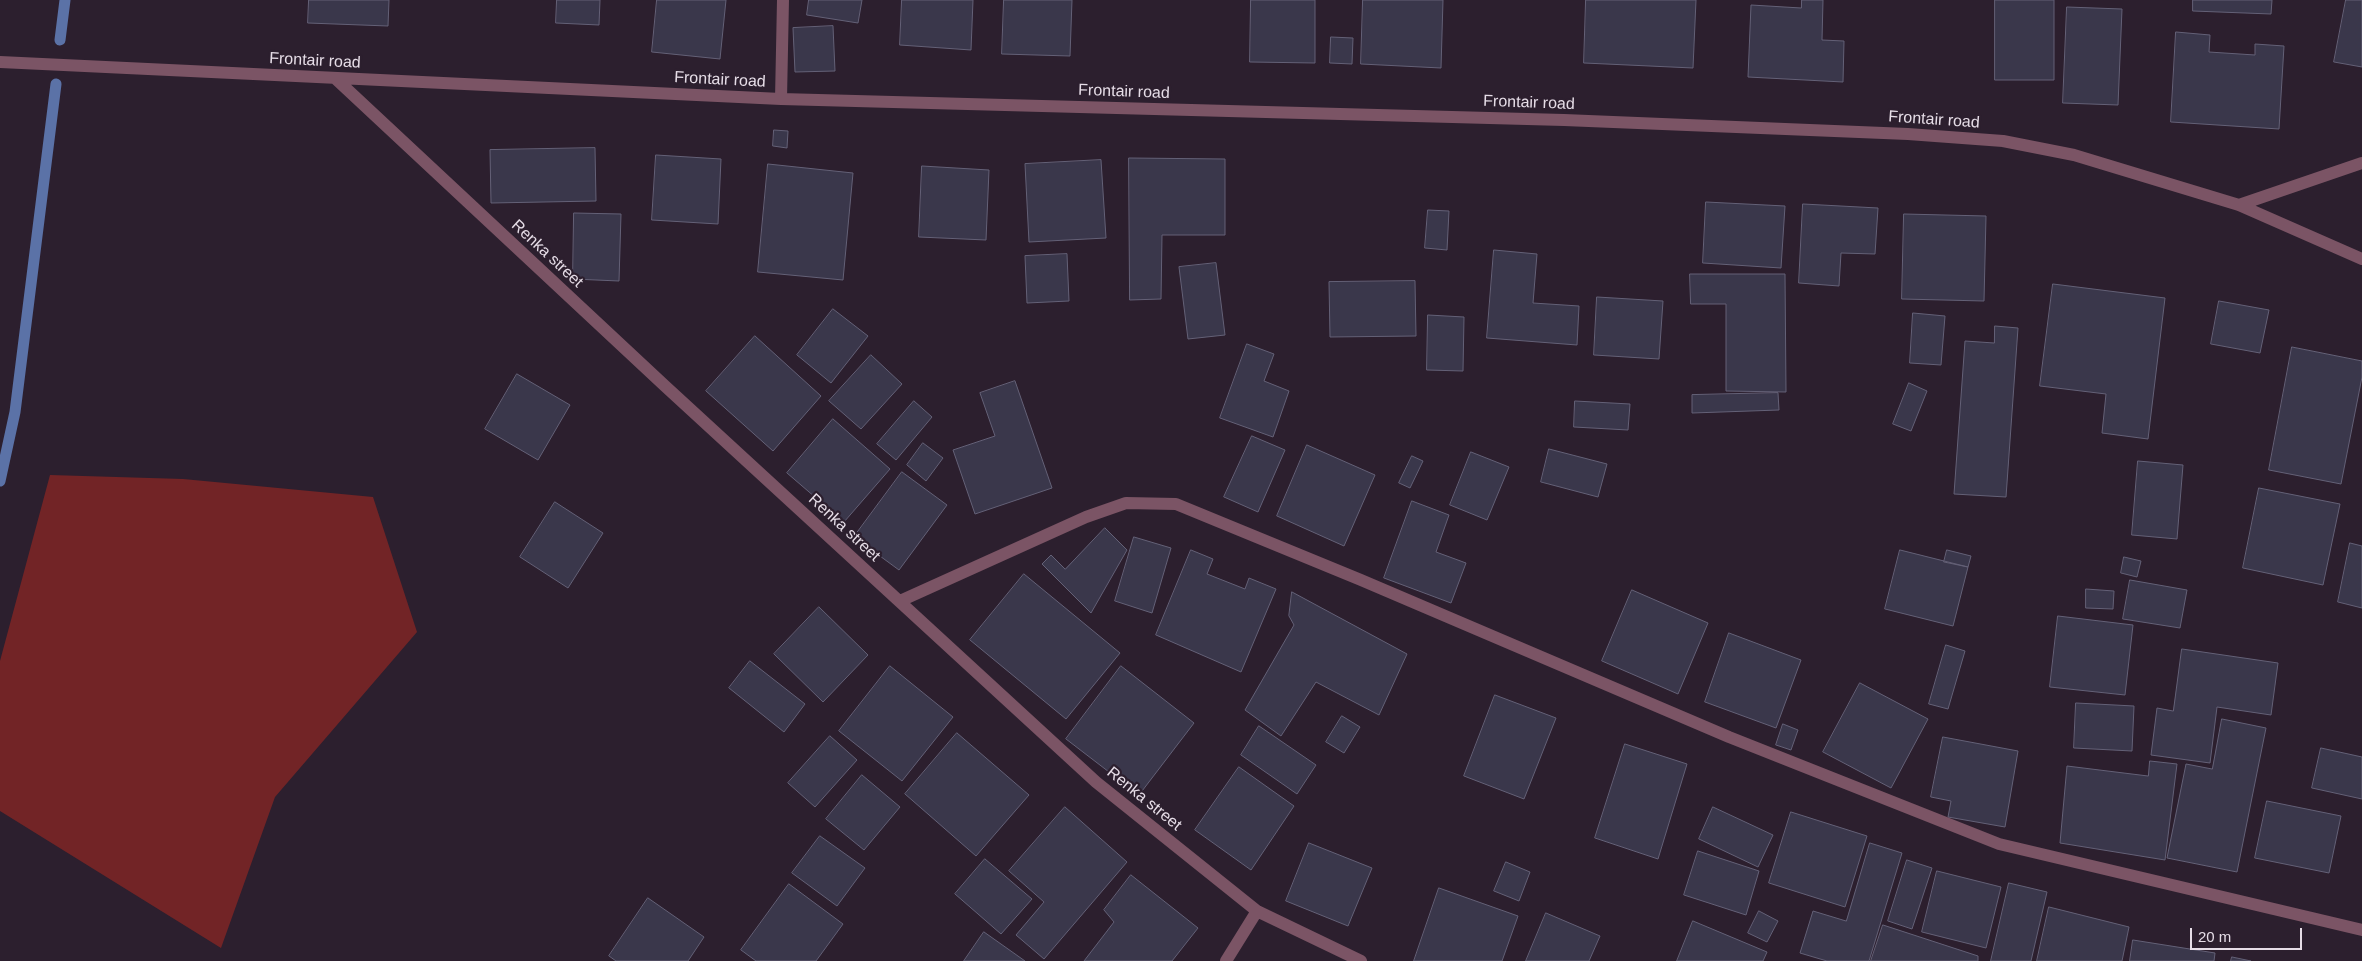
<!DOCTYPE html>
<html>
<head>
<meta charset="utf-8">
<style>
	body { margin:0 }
	#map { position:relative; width:2362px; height:961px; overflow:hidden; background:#2c1f2e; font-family:Helvetica,sans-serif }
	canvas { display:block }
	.scale { position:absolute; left:2190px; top:928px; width:112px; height:22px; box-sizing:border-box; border:2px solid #e6dde7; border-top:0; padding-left:6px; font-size:15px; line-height:18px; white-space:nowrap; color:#e6dde7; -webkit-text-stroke:4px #2c1f2e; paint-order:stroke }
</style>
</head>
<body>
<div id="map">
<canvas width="2362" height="961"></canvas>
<div class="scale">20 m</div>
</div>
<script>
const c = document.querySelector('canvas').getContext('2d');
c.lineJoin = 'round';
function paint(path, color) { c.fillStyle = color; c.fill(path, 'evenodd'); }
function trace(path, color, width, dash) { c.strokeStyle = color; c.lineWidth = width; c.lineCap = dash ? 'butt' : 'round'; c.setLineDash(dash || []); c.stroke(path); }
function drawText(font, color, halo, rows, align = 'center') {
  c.font = font + ' Helvetica,sans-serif'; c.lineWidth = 4.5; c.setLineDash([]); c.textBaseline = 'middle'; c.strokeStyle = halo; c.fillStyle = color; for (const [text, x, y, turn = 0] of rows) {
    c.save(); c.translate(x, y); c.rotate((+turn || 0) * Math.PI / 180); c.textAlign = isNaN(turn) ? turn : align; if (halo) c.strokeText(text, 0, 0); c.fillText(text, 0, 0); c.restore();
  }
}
paint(new Path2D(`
	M 50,475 L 183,479 L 373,497 L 417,632 L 275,797 L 221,948 L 0,811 L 0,661 Z`), '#722426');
trace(new Path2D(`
	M 60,40 L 65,0
	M 0,481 L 15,412 L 56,84`), '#5b72a7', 11);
const building = new Path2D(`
	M 309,0 L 389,0 L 388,26 L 308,23 Z
	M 557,0 L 600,0 L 599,25 L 556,23 Z
	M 657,0 L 726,0 L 720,59 L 652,52 Z
	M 809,0 L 862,0 L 858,23 L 807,15 Z
	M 902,0 L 973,0 L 971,50 L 900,45 Z
	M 1004,0 L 1072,0 L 1070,56 L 1002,54 Z
	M 1251,0 L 1315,0 L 1315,63 L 1250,62 Z
	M 1363,0 L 1443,0 L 1441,68 L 1361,64 Z
	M 1586,0 L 1696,0 L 1693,68 L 1584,63 Z
	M 1802,0 L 1823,0 L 1822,40 L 1844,41 L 1843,82 L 1748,77 L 1751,5 L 1801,8 Z
	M 1995,0 L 2054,0 L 2054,80 L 1995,80 Z
	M 2193,0 L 2272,0 L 2271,14 L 2193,11 Z
	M 2346,0 L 2362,0 L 2362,67 L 2334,62 Z
	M 2067,7 L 2122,9 L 2118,105 L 2063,103 Z
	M 833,26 L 835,71 L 795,72 L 793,28 Z
	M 2176,32 L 2210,35 L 2209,52 L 2255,55 L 2255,44 L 2284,46 L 2279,129 L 2171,122 Z
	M 1331,37 L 1353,38 L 1352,64 L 1330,63 Z
	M 774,130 L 788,131 L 787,148 L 773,146 Z
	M 595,148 L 596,201 L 491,203 L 490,150 Z
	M 656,155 L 721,159 L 718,224 L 652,220 Z
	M 1129,158 L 1225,159 L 1225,235 L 1162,235 L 1161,299 L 1130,300 Z
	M 1101,160 L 1106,238 L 1029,242 L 1025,164 Z
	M 768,164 L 853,173 L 843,280 L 758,272 Z
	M 922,166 L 989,170 L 986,240 L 919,237 Z
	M 1706,202 L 1785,206 L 1781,268 L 1703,263 Z
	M 1803,204 L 1878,208 L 1875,254 L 1841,253 L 1839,286 L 1799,283 Z
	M 1428,210 L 1449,211 L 1447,250 L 1425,248 Z
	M 574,213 L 621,214 L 619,281 L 573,279 Z
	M 1904,214 L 1986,216 L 1984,301 L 1902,299 Z
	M 1494,250 L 1537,254 L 1533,303 L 1579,306 L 1577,345 L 1487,338 Z
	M 1067,254 L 1069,301 L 1027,303 L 1025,256 Z
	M 1216,263 L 1225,335 L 1188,339 L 1179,267 Z
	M 1690,274 L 1785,274 L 1786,392 L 1726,391 L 1726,304 L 1691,304 Z
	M 1415,281 L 1416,336 L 1330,337 L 1329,282 Z
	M 2053,284 L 2165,298 L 2148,439 L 2102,433 L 2106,394 L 2040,386 Z
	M 1597,297 L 1663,301 L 1659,359 L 1594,355 Z
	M 2219,301 L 2269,310 L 2260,353 L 2211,344 Z
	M 833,309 L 868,336 L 831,383 L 797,355 Z
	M 1913,313 L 1945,316 L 1941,365 L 1910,363 Z
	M 1428,315 L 1464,317 L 1463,371 L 1427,370 Z
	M 1995,326 L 2018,328 L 2006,497 L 1954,494 L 1965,341 L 1994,343 Z
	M 755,336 L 821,396 L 773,451 L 706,391 Z
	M 1247,344 L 1274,354 L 1264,381 L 1289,391 L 1273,437 L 1220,418 Z
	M 2292,347 L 2362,361 L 2362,377 L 2341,484 L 2269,470 Z
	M 871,355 L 902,384 L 861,429 L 829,401 Z
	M 517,374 L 570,405 L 538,460 L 485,429 Z
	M 1015,381 L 1052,488 L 975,514 L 953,450 L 995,436 L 980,393 Z
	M 1909,383 L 1927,391 L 1911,431 L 1893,424 Z
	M 1778,393 L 1779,410 L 1692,413 L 1692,395 Z
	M 914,401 L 932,417 L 896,460 L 877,444 Z
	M 1575,401 L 1630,404 L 1628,430 L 1574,427 Z
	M 833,419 L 890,469 L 844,522 L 787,473 Z
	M 1252,436 L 1285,450 L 1258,512 L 1224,497 Z
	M 923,443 L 943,458 L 926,481 L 907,465 Z
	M 1307,445 L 1375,475 L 1344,546 L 1277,516 Z
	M 1549,449 L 1607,464 L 1598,497 L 1541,482 Z
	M 1471,452 L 1509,467 L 1487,520 L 1450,505 Z
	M 1412,456 L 1423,461 L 1410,488 L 1399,483 Z
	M 2138,461 L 2183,465 L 2177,539 L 2132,535 Z
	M 902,472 L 947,505 L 899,570 L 854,537 Z
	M 2259,488 L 2340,504 L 2323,585 L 2243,568 Z
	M 1412,501 L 1449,515 L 1436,552 L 1466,563 L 1451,603 L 1384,578 Z
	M 555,502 L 603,533 L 568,588 L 520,557 Z
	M 1105,528 L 1127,550 L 1091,613 L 1042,564 L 1051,555 L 1065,569 Z
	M 1134,537 L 1171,548 L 1152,613 L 1115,601 Z
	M 2350,543 L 2362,546 L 2362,608 L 2338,602 Z
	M 1191,550 L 1213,559 L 1207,574 L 1245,589 L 1249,578 L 1276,589 L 1241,672 L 1156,635 Z
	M 1900,550 L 1968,567 L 1953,626 L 1885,609 Z
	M 1947,550 L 1971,556 L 1968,567 L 1944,562 Z
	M 2124,557 L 2141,561 L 2137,577 L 2121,573 Z
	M 1024,574 L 1120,653 L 1066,719 L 970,640 Z
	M 2130,580 L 2187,590 L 2180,628 L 2123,619 Z
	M 2086,589 L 2114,591 L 2113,609 L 2086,608 Z
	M 1632,590 L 1708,623 L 1678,694 L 1602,661 Z
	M 1292,592 L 1407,654 L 1379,715 L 1316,682 L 1281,736 L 1245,710 L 1294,625 L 1289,616 Z
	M 819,607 L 868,655 L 823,702 L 774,654 Z
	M 2058,616 L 2133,625 L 2125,695 L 2050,687 Z
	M 1729,633 L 1801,660 L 1776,728 L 1705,702 Z
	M 1946,645 L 1965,651 L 1948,709 L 1929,704 Z
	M 2182,649 L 2278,663 L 2271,715 L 2217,707 L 2210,763 L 2151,755 L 2157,708 L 2173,711 Z
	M 750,661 L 805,704 L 784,732 L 729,688 Z
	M 890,666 L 953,717 L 902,781 L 839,731 Z
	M 1121,666 L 1194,723 L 1139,795 L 1066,739 Z
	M 1860,683 L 1928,719 L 1891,788 L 1823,752 Z
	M 1495,695 L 1556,718 L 1524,799 L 1464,776 Z
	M 2076,703 L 2134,706 L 2132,751 L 2074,748 Z
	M 1342,716 L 1360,727 L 1344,753 L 1326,742 Z
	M 2222,719 L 2266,728 L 2237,872 L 2167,858 L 2186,764 L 2212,769 Z
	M 1783,724 L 1798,730 L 1791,750 L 1776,745 Z
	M 1259,726 L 1316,765 L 1297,794 L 1241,755 Z
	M 957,733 L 1029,795 L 976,856 L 905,794 Z
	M 830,736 L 857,760 L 815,807 L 788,783 Z
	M 1943,737 L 2018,751 L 2005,827 L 1948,817 L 1951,801 L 1931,797 Z
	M 1625,744 L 1687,764 L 1658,859 L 1595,838 Z
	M 2321,748 L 2362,757 L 2362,799 L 2312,788 Z
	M 2150,761 L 2177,764 L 2165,860 L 2060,843 L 2067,766 L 2148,776 Z
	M 1239,767 L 1294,806 L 1251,870 L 1195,830 Z
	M 862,775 L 900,807 L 864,850 L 826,819 Z
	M 2267,801 L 2341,816 L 2329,873 L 2255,858 Z
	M 1065,807 L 1127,862 L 1044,959 L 1016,935 L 1044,902 L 1009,871 Z
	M 1713,807 L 1773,835 L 1758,867 L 1699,839 Z
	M 1791,812 L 1867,836 L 1845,907 L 1769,883 Z
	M 820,836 L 865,868 L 837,906 L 792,873 Z
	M 1309,843 L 1372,868 L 1348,926 L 1286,901 Z
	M 1870,843 L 1902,853 L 1869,961 L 1827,961 L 1800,953 L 1813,911 L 1846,921 Z
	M 1698,851 L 1759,871 L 1746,915 L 1684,895 Z
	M 985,859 L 1032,899 L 1001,934 L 955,894 Z
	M 1907,860 L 1932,868 L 1912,929 L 1888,921 Z
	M 1506,862 L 1530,872 L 1519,901 L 1494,891 Z
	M 1937,871 L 2001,887 L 1986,948 L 1922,932 Z
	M 1131,875 L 1198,928 L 1172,961 L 1084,961 L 1114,922 L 1104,910 Z
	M 2009,883 L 2047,892 L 2031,961 L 1991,961 Z
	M 789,884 L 843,924 L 816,961 L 756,961 L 741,950 Z
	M 1439,888 L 1518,916 L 1502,961 L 1414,961 Z
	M 648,898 L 704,937 L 688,961 L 616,961 L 609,956 Z
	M 2049,907 L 2129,927 L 2122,961 L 2037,961 Z
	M 1759,911 L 1778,921 L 1767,942 L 1748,933 Z
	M 1546,913 L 1600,936 L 1589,961 L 1526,961 Z
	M 1693,921 L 1767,952 L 1763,961 L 1677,961 Z
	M 1883,925 L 1978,956 L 1978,961 L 1871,961 Z
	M 984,932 L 1025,961 L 964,961 Z
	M 2133,940 L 2215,953 L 2214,961 L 2130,961 Z
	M 2232,957 L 2251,961 L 2231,961 Z`);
paint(building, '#3a374b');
trace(building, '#646177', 1);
trace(new Path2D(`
	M 0,62 L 781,99 L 1564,120 L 1908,134 L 2003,141 L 2074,155 L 2239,205 L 2362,259
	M 336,79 L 665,386 L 1096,782 L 1257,911 L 1361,961
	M 781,99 L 783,0
	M 2239,205 L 2362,163
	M 900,601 L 1086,517 L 1126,503 L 1176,504 L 1361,580 L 1729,737 L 1999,844 L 2362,930
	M 1226,961 L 1257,911`), '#7b5465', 12);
drawText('16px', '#e6dde7', '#2c1f2e', [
	["Frontair road",315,61,3],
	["Frontair road",720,80,3],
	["Frontair road",1124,92,2],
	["Frontair road",1529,103,2],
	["Frontair road",1934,120,4],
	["Renka street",547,254,43],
	["Renka street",844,528,43],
	["Renka street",1144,799,39]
]);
</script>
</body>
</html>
